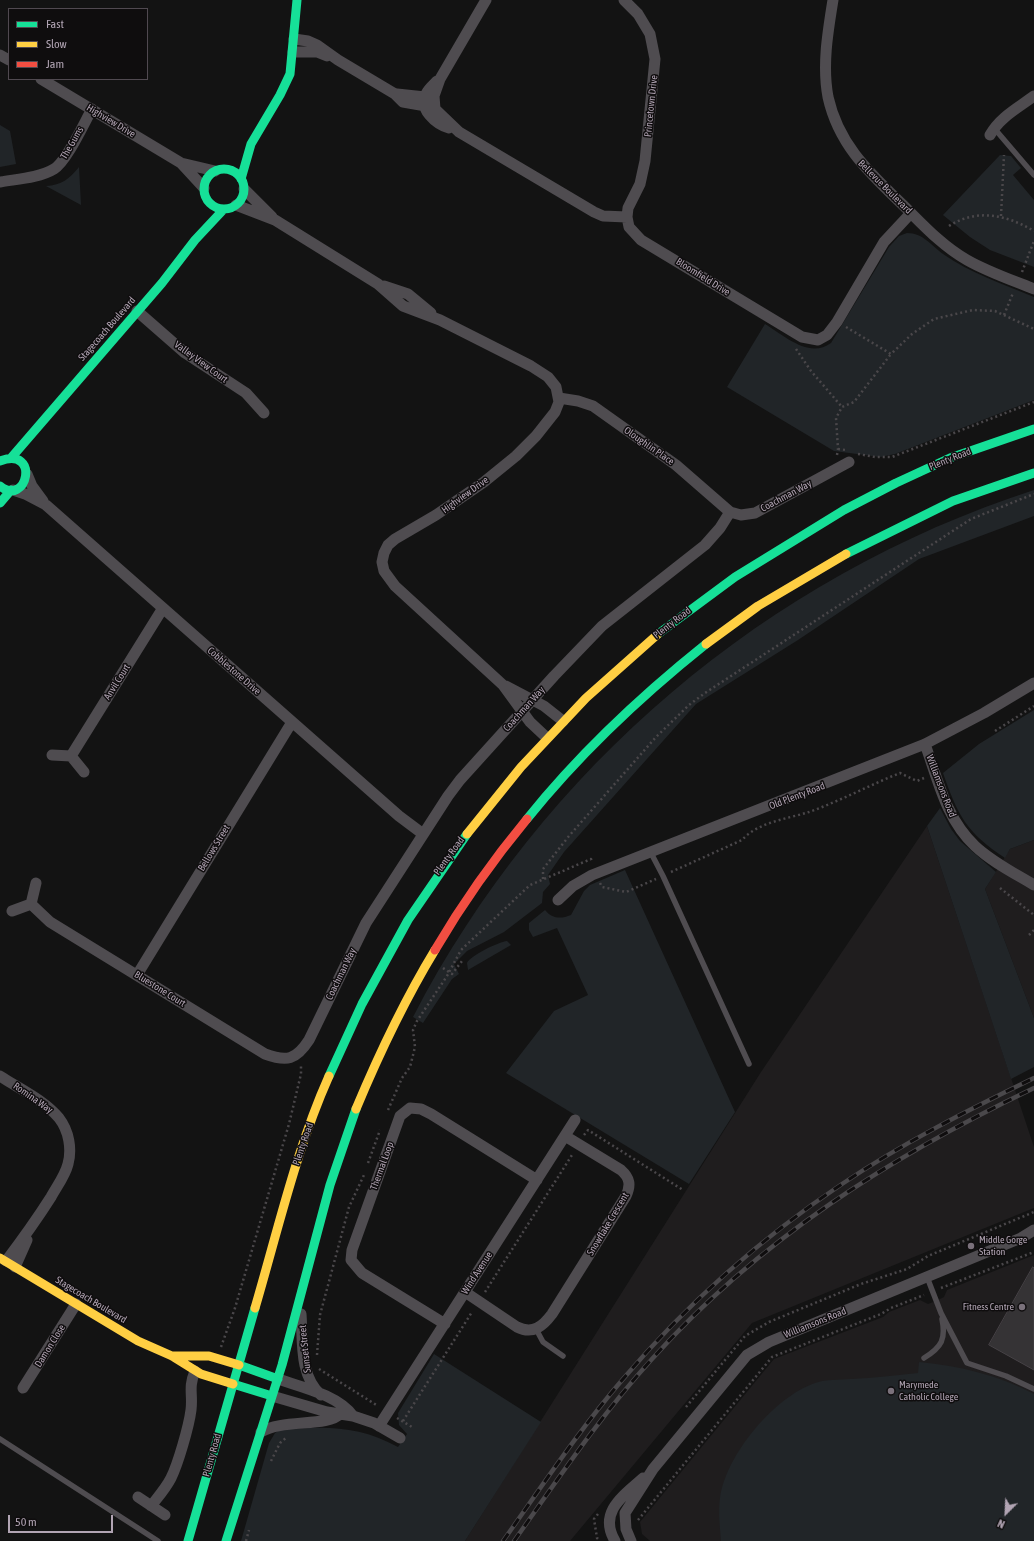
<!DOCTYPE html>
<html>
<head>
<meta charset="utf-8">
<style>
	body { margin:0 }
	#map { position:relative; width:1034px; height:1541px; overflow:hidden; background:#131313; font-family:"Asap Condensed",sans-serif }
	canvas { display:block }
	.legend { position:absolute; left:8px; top:8px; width:140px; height:72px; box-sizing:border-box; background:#0f0d0e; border:1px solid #504950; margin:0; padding:5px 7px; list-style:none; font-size:12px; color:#b1a4b3 }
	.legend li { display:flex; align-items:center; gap:8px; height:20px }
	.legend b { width:20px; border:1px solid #504950 }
	.north { position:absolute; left:986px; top:1493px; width:40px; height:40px; -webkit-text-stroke:3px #0f0d0e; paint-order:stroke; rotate:204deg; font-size:11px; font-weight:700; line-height:16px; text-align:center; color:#b1a4b3 }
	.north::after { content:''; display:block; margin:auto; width:14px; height:18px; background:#b1a4b3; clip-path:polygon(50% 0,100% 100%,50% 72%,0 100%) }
	.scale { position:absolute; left:8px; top:1515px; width:105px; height:18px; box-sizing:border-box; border:2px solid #b1a4b3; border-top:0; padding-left:5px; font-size:12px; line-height:14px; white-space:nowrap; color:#b1a4b3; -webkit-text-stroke:3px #0f0d0e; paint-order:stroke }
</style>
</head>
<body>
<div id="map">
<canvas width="1034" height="1541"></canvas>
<ul class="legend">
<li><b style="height:5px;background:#16e098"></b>Fast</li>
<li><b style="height:5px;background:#ffcf43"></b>Slow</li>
<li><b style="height:5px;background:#f24e42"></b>Jam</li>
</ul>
<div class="north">N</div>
<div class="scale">50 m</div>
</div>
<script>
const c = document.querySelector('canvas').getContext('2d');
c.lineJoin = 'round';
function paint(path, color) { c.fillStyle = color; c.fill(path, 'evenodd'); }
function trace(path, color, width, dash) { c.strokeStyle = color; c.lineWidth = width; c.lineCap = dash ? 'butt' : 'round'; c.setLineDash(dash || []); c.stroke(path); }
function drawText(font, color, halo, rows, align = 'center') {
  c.font = font + ' "Asap Condensed",sans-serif'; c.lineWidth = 3; c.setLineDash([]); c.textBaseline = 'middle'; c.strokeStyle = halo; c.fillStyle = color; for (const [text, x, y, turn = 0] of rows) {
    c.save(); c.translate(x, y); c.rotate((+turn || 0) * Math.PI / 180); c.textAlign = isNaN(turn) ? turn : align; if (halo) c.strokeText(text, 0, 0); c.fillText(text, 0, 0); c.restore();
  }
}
paint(new Path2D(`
	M 927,826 L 1034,1147 L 1034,1208 L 752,1323 L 570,1541 L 465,1541 L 761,1072 Z
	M 1034,840 L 1034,1018 L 985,889 L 1010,849 Z
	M 1034,1255 L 1034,1541 L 650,1541 L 642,1534 L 640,1522 L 774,1359 L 883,1317 L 889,1312 L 920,1300 L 928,1304 L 936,1301 L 944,1297 L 947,1290 Z`), '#1f1d1e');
paint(new Path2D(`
	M 0,125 L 10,131 L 16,164 L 0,167 Z
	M 1000,155 L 1011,156 L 1021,168 L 1013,175 L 1034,200 L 1034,267 L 990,250 L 970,237 L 943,215 Z
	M 79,167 L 81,205 L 46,186 C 62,185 69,179 79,167 Z
	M 907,233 C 923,233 931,245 943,254 C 970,273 1003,284 1034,297 L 1034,400 L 895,454 L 880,457 L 834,451 L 727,387 L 765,324 C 785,336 809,359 831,343 L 889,247 L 899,236 Z
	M 1034,490 L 1034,516 L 919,559 L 798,640 L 696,704 L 564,852 L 548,875 L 550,884 L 543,892 L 542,903 L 504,932 L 467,951 L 454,964 L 459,974 L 452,979 L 423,1023 L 413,1017 C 543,767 766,577 1034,490 Z
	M 1034,710 L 1034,840 L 1010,849 L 1005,858 C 966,832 958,816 943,773 L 979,744 Z
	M 940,808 L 951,829 L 960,841 L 996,872 L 985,889 L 1034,1018 L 1034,1067 L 1011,1079 L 927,826 Z
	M 625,870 L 735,1112 L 689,1184 L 506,1073 L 554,1011 L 588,995 L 557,928 L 533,937 L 529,930 L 529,923 L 545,910 C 552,919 561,919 571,915 L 584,891 L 590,885 Z
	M 507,941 L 511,945 L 468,970 L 467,963 C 470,956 498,942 507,941 Z
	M 434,1354 L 541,1422 L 465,1541 L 241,1541 L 269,1443 L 275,1433 L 279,1430 C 324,1426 358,1425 398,1447 L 407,1434 L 399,1425 L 398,1413 Z
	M 919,1362 C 960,1366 998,1375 1034,1394 L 1034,1541 L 721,1541 C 720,1527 718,1512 720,1498 C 726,1455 774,1397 815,1383 C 826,1379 840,1380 851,1379 C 874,1378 896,1375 918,1373 Z`), '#212528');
const building = new Path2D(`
	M 1033,1267 L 1034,1268 L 1034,1370 L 989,1345 Z`);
paint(building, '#353335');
trace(building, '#464246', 1);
trace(new Path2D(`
	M 1001,216 L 1004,155
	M 949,226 C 977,208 1007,215 1034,231
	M 1022,272 L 1034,241
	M 1004,315 L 1013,293
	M 846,327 L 891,354 L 912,334 L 934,319 L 973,310 L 995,311 L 1034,329
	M 796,349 L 811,371 L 842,407
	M 838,449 L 846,450
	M 858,454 L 875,457 L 892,457 L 1034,402
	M 837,455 L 838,449 L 836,418 L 842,407 L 854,402 L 891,354
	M 995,731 L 1034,706
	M 671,872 L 742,840 C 758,822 787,819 809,812 C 840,801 870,785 900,773 L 917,781 L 924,778
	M 543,879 L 543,869 L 569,836 L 656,737 L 689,705 L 705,693 L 971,519 L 1034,494
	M 600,883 L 602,887 L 626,892 L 656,879
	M 1000,888 L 1034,915
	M 1029,935 L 1034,930
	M 443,968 L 452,974 L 462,961
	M 388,1110 L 402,1078 L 410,1067 L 415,1047 L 413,1030 L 417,1021 L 447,976 L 461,950 L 530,885 L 591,859 L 592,862
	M 584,1135 L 588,1130 L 683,1190
	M 368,1163 L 380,1130
	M 941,1288 L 1034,1252
	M 485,1292 L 572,1155
	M 221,1347 L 235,1308 L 289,1124 L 301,1074 L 301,1065
	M 317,1355 L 320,1315 L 349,1207 L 364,1175
	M 319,1369 L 378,1406
	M 686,1407 L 745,1336 L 769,1322 L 861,1284 L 907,1269 L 928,1256 L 1034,1212
	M 397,1418 L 412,1427
	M 403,1421 L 472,1312
	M 271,1461 L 280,1443 L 287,1437
	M 598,1514 L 594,1519 L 597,1538 L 600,1541
	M 638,1520 L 772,1357 L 881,1314 L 891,1308 L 924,1295
	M 246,1541 L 249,1530`), '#4a474a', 2.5, [2, 3]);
trace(new Path2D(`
	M 994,128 L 1034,175
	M 651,853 L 663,876 L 749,1064
	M 927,1277 L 941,1313 L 967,1363 L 1006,1376 L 1034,1389
	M 536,1329 L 543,1342 L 563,1356
	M 924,1358 C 942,1347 946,1339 942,1319
	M 0,1439 L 158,1541`), '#4f4c50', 5.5);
trace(new Path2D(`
	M 486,0 L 440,79 L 434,96 L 435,109 L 459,132 L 594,212 L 603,216 L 627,217 L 629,227 L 641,240 L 802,337 L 818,340 L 827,335 L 837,322 L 884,242 L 911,213
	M 624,0 L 638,14 L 650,34 L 655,59 L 645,161 L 640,184 L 628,208 L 627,217
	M 833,0 C 828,31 822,65 828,97 C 839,147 872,175 907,209 C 926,228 944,247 967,260 C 988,272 1012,280 1034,289
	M 294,39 L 308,41 L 317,45 L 338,60 L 395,94 L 403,102 L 426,106 L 434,102
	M 293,52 L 317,52 L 327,56
	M 0,55 L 9,60
	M 41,79 L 181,163 L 204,188
	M 437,81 C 433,85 428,89 426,94 C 418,109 436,124 449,128
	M 397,94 L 425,97 L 431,101
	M 990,135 C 1000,117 1018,108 1034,96
	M 181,163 L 215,171
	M 0,182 C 17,179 39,178 54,169 C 67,161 84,123 92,109
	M 244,189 L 272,217
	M 236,205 L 275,220 L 378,284 L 403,306 L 440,320 L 531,366 L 548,377 L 556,387 L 559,402 L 555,412 L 536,436 L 516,456 L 484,482 L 436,515 L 395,539 L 388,545 L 384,553 L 382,562 L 384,571 L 395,586 L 503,685 L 530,722 L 546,737
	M 384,286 L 408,294 L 431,313
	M 137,311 L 185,353 L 246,393 L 264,413
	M 559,398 L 578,401 L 593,406 L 676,465 L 730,512
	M 27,474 L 32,486 L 43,501
	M 13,490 L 25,494 L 46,505 L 399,816 L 423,834
	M 506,686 L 544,706 L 563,721
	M 925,744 C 938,780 946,819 975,846 C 992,862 1014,873 1034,885
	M 52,755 L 71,756 L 84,772
	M 71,756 L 163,608
	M 558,900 L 573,886 L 592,875 L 925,744 L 984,713 L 1034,683
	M 31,904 L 50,922 L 265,1054 C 287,1062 296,1060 309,1040 L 366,923 L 448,796 L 460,780 L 554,676 L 602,626 L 705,545 L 720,528 L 730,512 L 741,515 L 755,513 L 849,462
	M 12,911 L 31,904 L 36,883
	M 137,975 L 292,722
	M 0,1076 C 20,1089 44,1100 59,1118 C 69,1131 72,1149 68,1164 C 65,1176 57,1186 51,1197 C 37,1219 22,1240 6,1261
	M 15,1267 L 27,1240
	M 465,1292 L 517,1327 C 533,1335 543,1326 552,1314 L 626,1196 C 631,1185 630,1178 621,1170 L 565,1136
	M 301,1314 C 303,1340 299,1376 321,1395
	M 445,1324 L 362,1273 L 351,1260 L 352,1250 L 400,1116 L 410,1108 L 421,1109 L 431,1114 L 537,1180
	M 278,1379 C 301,1387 338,1395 353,1416
	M 23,1388 L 76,1304
	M 272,1396 L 327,1412 L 353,1416 L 374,1423 L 400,1438
	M 379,1426 L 575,1120
	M 261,1432 C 281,1419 328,1427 340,1414
	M 138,1497 L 165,1515
	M 151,1506 C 158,1497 166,1488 171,1478 C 178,1464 189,1426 191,1410 C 193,1394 188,1388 195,1371
	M 615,1541 C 598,1512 623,1496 643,1478
	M 631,1541 L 626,1529 L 625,1513 L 653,1469 L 747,1355 L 769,1342 L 1021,1238 L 1034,1230`), '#4f4c50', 11);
trace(new Path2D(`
	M204 189a20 20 0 1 1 40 0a20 20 0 1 1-40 0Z
	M 241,179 L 251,144 L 280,95 L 290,74 L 297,0
	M 11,458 L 162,283 L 195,240 L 224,209
	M 0,461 C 41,446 27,508 0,486
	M 0,503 L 11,490
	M 846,554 L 953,501 L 1034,473
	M 658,634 L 735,577 L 844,510 L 896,483 L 950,458 L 1034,429
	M 527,819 C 580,753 641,696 706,644
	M 329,1076 L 362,1004 L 408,920 L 467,834
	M 239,1365 L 278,1379
	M 233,1384 L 272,1396
	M 188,1541 L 255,1308
	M 226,1541 L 282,1365 L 330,1185 L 356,1109`), '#16e098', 9);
trace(new Path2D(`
	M 706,644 L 758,606 L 846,554
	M 467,834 L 521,767 L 586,698 L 658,634
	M 356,1109 C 379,1054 404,1001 435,950
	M 0,1258 L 138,1341 L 172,1356 L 201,1374 L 233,1384
	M 255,1308 C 278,1230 296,1150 329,1076
	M 172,1356 L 209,1356 L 239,1365`), '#ffcf43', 9);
trace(new Path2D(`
	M 435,950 C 462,904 493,860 527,819`), '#f24e42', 9);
const rail = new Path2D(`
	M 503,1541 C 542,1486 579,1430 623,1379 C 686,1305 761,1238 842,1184 C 903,1143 968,1110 1034,1078
	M 514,1541 C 558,1479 601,1415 652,1359 C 760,1239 890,1157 1034,1088`);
trace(rail, '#4a484b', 4.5);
trace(rail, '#0f0d0e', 3, [9]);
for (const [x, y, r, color] of [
	[971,1246,4,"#7a717b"],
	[1022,1307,4,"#7a717b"],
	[891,1391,4,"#7a717b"]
]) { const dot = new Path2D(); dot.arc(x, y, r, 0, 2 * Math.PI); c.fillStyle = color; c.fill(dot); trace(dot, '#0f0d0e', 1.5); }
drawText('10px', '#b1a4b3', '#0f0d0e', [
	["Princetown Drive",651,106,-84],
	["Highview Drive",111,121,31],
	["The Gums",72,143,-60],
	["Bellevue Boulevard",885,187,45],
	["Bloomfield Drive",703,277,32],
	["Stagecoach Boulevard",107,329,-49],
	["Valley View Court",201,362,36],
	["Oloughlin Place",649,446,35],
	["Plenty Road",950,459,-22],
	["Highview Drive",465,495,-36],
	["Coachman Way",786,496,-28],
	["Plenty Road",672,623,-38],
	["Cobblestone Drive",234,671,41],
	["Anvil Court",117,682,-58],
	["Coachman Way",524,709,-48],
	["Williamsons Road",941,786,69],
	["Old Plenty Road",797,796,-21],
	["Bellows Street",214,848,-59],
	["Plenty Road",449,856,-54],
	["Coachman Way",341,974,-64],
	["Bluestone Court",160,989,32],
	["Romina Way",33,1098,35],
	["Plenty Road",303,1144,-71],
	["Thermal Loop",382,1166,-70],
	["Snowflake Crescent",608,1224,-59],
	["Wind Avenue",477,1273,-57],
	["Stagecoach Boulevard",91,1300,31],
	["Williamsons Road",815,1323,-22],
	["Damon Close",50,1346,-58],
	["Sunset Street",305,1349,-96],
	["Plenty Road",212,1455,-74]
]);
drawText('10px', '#b1a4b3', '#0f0d0e', [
	["Middle Gorge",979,1240],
	["Station",979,1252],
	["Fitness Centre",1014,1307,"right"],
	["Marymede",899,1385],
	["Catholic College",899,1397]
], 'left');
</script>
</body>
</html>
